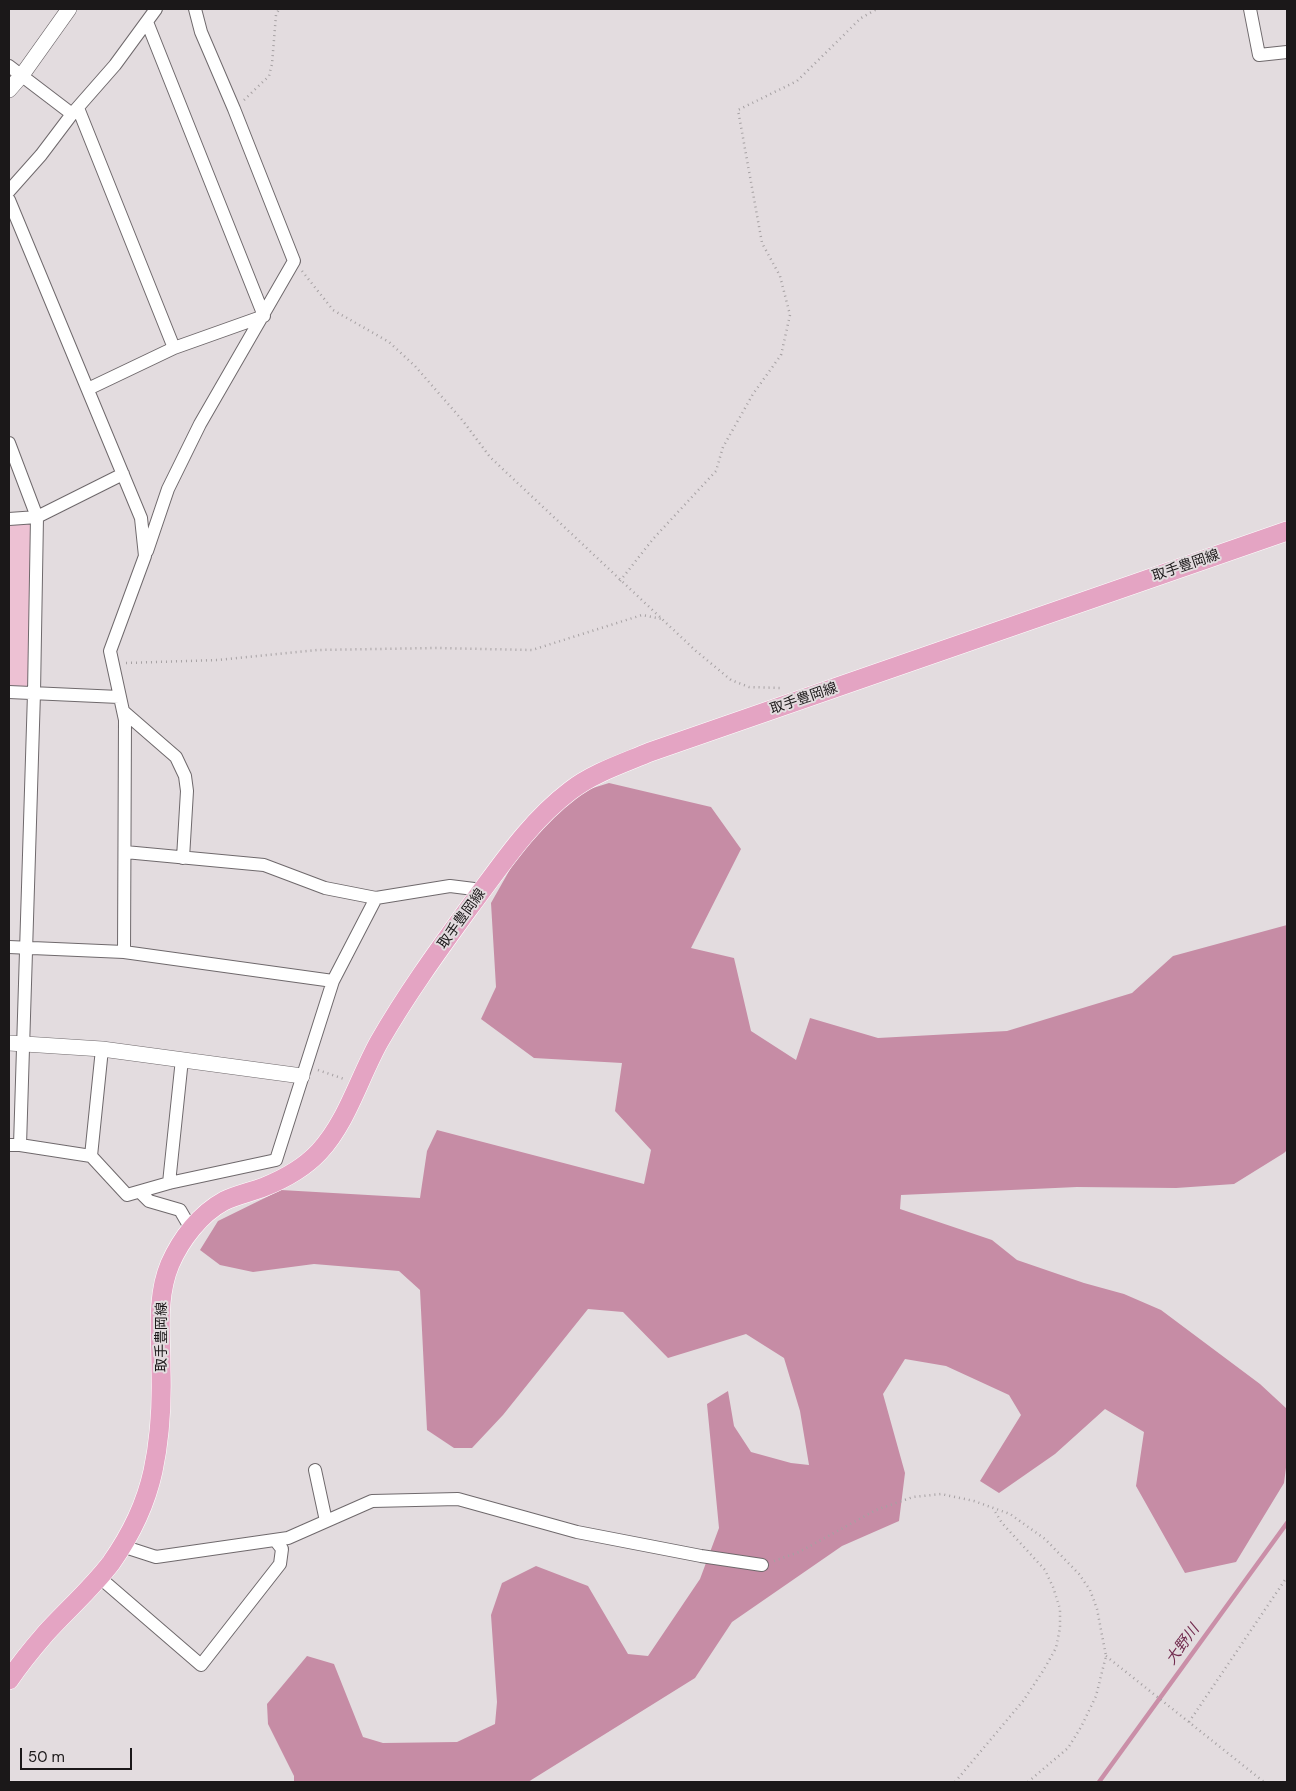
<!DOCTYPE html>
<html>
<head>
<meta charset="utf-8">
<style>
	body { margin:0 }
	#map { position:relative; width:1296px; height:1791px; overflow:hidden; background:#e3dcdf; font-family:"DM Sans",sans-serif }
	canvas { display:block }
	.frame { position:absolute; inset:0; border:10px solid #1b1819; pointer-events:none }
	.scale { position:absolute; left:20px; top:1748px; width:112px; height:22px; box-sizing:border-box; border:2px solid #1b1819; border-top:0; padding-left:6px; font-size:15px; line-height:18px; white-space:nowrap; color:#1b1819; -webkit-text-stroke:4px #e3dcdf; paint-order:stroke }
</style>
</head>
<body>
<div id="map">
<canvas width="1296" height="1791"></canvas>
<div class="frame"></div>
<div class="scale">50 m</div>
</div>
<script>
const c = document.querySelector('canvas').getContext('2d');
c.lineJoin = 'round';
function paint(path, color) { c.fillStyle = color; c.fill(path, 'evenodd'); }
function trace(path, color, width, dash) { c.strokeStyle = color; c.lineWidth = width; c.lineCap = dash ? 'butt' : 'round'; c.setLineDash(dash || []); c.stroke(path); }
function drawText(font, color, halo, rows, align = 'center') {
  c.font = font + ' "DM Sans","Noto Sans JP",sans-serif'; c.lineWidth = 4; c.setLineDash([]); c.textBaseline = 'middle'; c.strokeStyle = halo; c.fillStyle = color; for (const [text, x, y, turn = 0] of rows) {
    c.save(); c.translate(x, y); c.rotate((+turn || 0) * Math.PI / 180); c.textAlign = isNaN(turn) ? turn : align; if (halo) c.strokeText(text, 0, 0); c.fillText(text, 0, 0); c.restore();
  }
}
paint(new Path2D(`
	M 37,517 L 34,693 L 9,692 L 9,519 Z`), '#edc1d3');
paint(new Path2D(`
	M 609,783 L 711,807 L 741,849 L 691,948 L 734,958 L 751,1031 L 796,1060 L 810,1018 L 878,1038 L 1007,1031 L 1132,993 L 1173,956 L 1287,925 L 1287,1150 L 1284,1153 L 1234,1184 L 1176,1188 L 1077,1187 L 901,1195 L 900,1209 L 992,1240 L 1017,1260 L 1084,1283 L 1124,1294 L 1161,1310 L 1260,1384 L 1287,1409 L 1287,1460 L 1284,1483 L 1236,1562 L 1185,1573 L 1136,1486 L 1144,1432 L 1105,1409 L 1055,1454 L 999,1493 L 980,1481 L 1021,1415 L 1009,1395 L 946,1366 L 905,1359 L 883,1394 L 905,1473 L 899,1521 L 842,1546 L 732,1622 L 695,1678 L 528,1782 L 294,1782 L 294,1776 L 268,1724 L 267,1704 L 307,1656 L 334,1664 L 363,1737 L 383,1743 L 457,1742 L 495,1724 L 497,1702 L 491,1615 L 502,1583 L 536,1566 L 588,1586 L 628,1654 L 648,1656 L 700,1579 L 719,1528 L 707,1404 L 728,1391 L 734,1426 L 751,1452 L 791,1463 L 809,1465 L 800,1411 L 784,1358 L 746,1334 L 668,1358 L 623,1312 L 588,1309 L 503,1415 L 472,1448 L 454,1448 L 427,1430 L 420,1290 L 399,1271 L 314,1264 L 253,1272 L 220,1265 L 200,1250 L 218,1221 L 281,1190 L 420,1198 L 427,1151 L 437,1130 L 644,1184 L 651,1150 L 615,1111 L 622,1063 L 534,1058 L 481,1019 L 496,987 L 491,903 L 517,857 L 555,814 L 580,792 Z`), '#c68ca5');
trace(new Path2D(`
	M 1099,1782 L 1287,1523`), '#ca8fa8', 4.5);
const minor = new Path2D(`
	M 1250,9 L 1259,55 L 1287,52
	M 147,22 L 264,316
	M 9,66 L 72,114
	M 78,108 L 174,348
	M 9,191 L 41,155 L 72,114 L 115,65 L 156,9
	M 9,200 L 141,518 L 145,556 L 110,651 L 125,720 L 124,952 L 333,981 L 276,1160 L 169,1183 L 127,1195 L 91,1156 L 20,1145 L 9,1145
	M 88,389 L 174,348 L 264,316
	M 9,443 L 37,517 L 34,693 L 20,1145
	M 9,519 L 37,517 L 123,474
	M 147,551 L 168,489 L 200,424 L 294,261 L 234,109 L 201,32 L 195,9
	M 9,692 L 119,697
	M 123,711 L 176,757 L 185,776 L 187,791 L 183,858
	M 125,852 L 264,865 L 325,888 L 376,898 L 450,886 L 482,890
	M 9,947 L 124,952
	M 333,981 L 376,898
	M 91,1156 L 102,1049
	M 169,1183 L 182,1059
	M 140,1192 L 149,1201 L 180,1210 L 191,1229
	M 315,1470 L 326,1521
	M 122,1546 L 156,1557 L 288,1538 L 372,1501 L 458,1499 L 577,1532 L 701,1556 L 762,1565
	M 99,1577 L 201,1665 L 280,1564 L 282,1549 L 275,1540`);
const tertiary = new Path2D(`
	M 9,90 L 22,75 L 69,9
	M 9,1043 L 102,1049 L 302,1076`);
const primary = new Path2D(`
	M 9,1680 C 20,1664 33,1648 46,1633 C 67,1610 92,1588 111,1563 C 130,1536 146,1503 153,1471 C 160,1438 162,1403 161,1370 C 161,1334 156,1297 170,1264 C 181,1239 200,1214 224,1201 C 236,1195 251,1192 264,1187 C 284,1179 304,1168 319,1152 C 347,1122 359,1078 379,1042 C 406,995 437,952 469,908 C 500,867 528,823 570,791 C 593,773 624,763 650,752 L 1287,531`);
trace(minor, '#6f696c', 14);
trace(tertiary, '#6f696c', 16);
trace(primary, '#fff', 20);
trace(new Path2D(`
	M 244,100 L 269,76 L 272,64 L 276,15 L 279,9
	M 302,271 L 333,310 L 389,342 L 415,366 L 463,421 L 490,457 L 696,651 L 731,680 L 749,687 L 781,688
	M 620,581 L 653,539 L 716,471 L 723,447 L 753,394 L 781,355 L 790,315 L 780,276 L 762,243 L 738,110 L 797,81 L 861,18 L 877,9
	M 126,663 L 218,660 L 317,650 L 436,648 L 532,650 L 642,615 L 662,619
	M 318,1070 L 344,1079
	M 774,1561 L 799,1552 L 876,1510 L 913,1497 L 941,1494 L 974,1501 L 1010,1514 L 1045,1539 L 1079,1574 L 1090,1590 L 1097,1609 L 1106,1656 L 1096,1696 L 1081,1727 L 1068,1748 L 1028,1782
	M 1106,1656 L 1264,1782
	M 1189,1722 L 1287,1577
	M 955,1782 L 1023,1701 L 1043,1671 L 1056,1648 L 1060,1628 L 1060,1609 L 1053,1587 L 1045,1570 L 1002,1523 L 994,1510`), '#a6a1a3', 2.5, [1, 4]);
trace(minor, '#fff', 12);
trace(tertiary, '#fff', 15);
trace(primary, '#e4a4c3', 19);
drawText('14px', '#1b1819', '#e3dcdf', [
	["取手豊岡線",1186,566,-19],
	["取手豊岡線",804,699,-19],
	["取手豊岡線",462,919,-54],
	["取手豊岡線",162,1337,-90]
]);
drawText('italic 15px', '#722c4f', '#e3dcdf', [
	["大野川",1183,1645,-54]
]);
</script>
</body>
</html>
